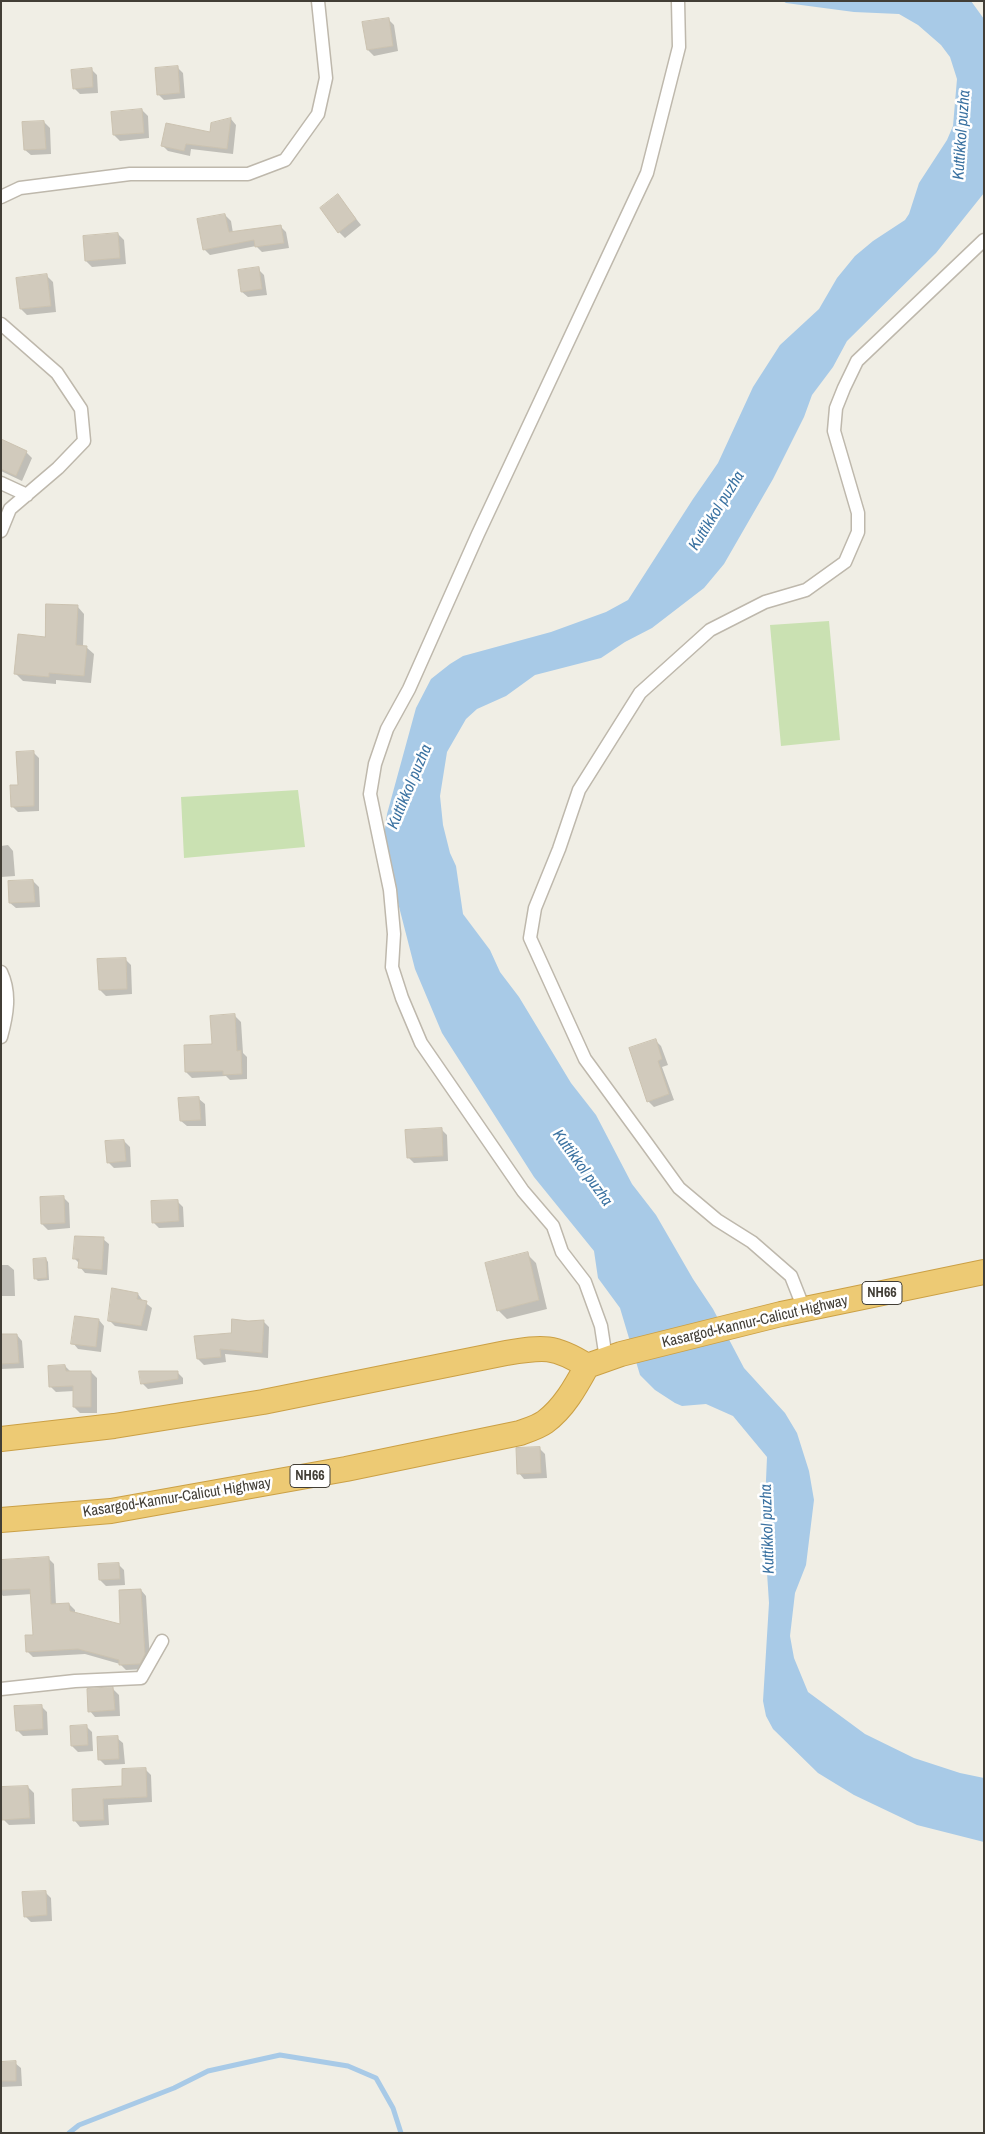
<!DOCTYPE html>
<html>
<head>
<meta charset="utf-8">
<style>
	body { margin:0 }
	#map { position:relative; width:985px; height:2134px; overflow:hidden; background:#f0eee5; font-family:"Archivo Narrow",sans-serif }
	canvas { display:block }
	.frame { position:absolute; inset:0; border:2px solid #423e36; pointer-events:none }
</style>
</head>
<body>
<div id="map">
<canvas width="985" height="2134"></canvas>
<div class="frame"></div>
</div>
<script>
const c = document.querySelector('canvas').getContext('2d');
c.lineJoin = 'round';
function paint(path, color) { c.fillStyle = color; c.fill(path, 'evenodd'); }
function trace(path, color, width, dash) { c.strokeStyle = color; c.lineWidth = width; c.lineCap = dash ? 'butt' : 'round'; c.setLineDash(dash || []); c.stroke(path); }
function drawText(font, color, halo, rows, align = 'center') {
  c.font = font + ' "Archivo Narrow",sans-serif'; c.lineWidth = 5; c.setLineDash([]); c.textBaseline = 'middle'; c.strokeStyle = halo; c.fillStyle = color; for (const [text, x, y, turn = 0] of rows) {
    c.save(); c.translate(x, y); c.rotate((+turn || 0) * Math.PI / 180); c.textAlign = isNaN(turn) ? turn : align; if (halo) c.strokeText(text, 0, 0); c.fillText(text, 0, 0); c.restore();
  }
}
paint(new Path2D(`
	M 829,621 L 840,740 L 781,746 L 770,625 Z
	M 298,790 L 305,847 L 184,858 L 181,797 Z`), '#cae1b2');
paint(new Path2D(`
	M 783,1 L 971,1 L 984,19 L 984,193 L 936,253 L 847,341 L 833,367 L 812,395 L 804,417 L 773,479 L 724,564 L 704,588 L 652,628 L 625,642 L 601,658 L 535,675 L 506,696 L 477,709 L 466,719 L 447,752 L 440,796 L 443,825 L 450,853 L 456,866 L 463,914 L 490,950 L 500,972 L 519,997 L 571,1083 L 596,1115 L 632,1184 L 656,1215 L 693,1279 L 713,1309 L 744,1368 L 785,1413 L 797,1433 L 809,1471 L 814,1500 L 806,1565 L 795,1593 L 790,1636 L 794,1658 L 808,1692 L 865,1734 L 914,1758 L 960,1773 L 984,1778 L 984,1842 L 917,1825 L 854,1795 L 818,1773 L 773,1729 L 766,1716 L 763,1701 L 769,1603 L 764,1527 L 767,1457 L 733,1416 L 706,1404 L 682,1406 L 675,1403 L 655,1390 L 640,1375 L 620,1308 L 598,1278 L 594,1251 L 534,1177 L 442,1033 L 415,969 L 387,860 L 384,837 L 387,814 L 416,708 L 431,679 L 450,664 L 463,656 L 551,632 L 606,612 L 628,600 L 693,499 L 718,463 L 753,387 L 780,345 L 819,309 L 837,278 L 855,256 L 873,241 L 905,220 L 909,214 L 919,183 L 947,140 L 953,126 L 957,79 L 950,57 L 941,45 L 918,25 L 899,14 L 854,12 L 786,3 Z`), '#a8cae7');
paint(new Path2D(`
	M 388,19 L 394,25 L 398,51 L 374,56 L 368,50 Z
	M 177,67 L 183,73 L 185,98 L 164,100 L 158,94 Z
	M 91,69 L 97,75 L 98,93 L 80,94 L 74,88 Z
	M 142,110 L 148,116 L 149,138 L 120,141 L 114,135 Z
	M 231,119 L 236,125 L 233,154 L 191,149 L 190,156 L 168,151 L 162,145 L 211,134 Z
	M 44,122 L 50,128 L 51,154 L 31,155 L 25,150 Z
	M 338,196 L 361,225 L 345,238 L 339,232 Z
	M 225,215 L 231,221 L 233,233 L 280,226 L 286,232 L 289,248 L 262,252 L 256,246 L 210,255 L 204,249 Z
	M 118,234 L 124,240 L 126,264 L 92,267 L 86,261 Z
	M 258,269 L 264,275 L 267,295 L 248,297 L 242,292 Z
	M 47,276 L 53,282 L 56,312 L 27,315 L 21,309 Z
	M 1,440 L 26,452 L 32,458 L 22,481 L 1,471 Z
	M 77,606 L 84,614 L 83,647 L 86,647 L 94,654 L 91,683 L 56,680 L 56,684 L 23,681 L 15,673 Z
	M 33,752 L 39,758 L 39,811 L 18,812 L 12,806 Z
	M 8,845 L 13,851 L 15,876 L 1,877 L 1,846 Z
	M 33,881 L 39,887 L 40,907 L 16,908 L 10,903 Z
	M 125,959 L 131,965 L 132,994 L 106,996 L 100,990 Z
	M 235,1016 L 241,1022 L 243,1053 L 247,1057 L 247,1079 L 230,1080 L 226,1076 L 192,1078 L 186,1072 L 213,1045 Z
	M 656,1041 L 661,1046 L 668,1065 L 662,1067 L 674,1100 L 654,1107 L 648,1101 Z
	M 199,1099 L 205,1104 L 206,1126 L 187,1126 L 181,1121 Z
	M 441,1129 L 447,1135 L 448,1161 L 414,1163 L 408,1157 Z
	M 124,1141 L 130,1147 L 131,1167 L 114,1168 L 108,1162 Z
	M 63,1197 L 69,1203 L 70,1228 L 48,1230 L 42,1224 Z
	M 177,1201 L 183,1207 L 184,1227 L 159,1228 L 153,1222 Z
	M 76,1237 L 103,1239 L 109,1244 L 107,1275 L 85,1273 L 80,1267 L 80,1264 L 75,1259 Z
	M 527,1254 L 536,1263 L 547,1309 L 507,1319 L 498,1310 Z
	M 46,1259 L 48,1262 L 49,1280 L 38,1281 L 35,1278 Z
	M 1,1265 L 8,1265 L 14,1270 L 15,1296 L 1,1296 Z
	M 138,1294 L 143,1301 L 152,1308 L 147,1331 L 115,1326 L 109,1320 Z
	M 99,1320 L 104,1326 L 101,1352 L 78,1349 L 73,1343 Z
	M 263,1321 L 269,1327 L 268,1358 L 225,1354 L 226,1362 L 204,1365 L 198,1359 L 248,1322 Z
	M 17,1335 L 22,1341 L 24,1368 L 1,1369 L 1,1336 Z
	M 65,1366 L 71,1372 L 91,1372 L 97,1378 L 97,1413 L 80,1413 L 74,1407 L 74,1391 L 56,1392 L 50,1386 Z
	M 177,1372 L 183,1378 L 183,1384 L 148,1389 L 142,1383 Z
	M 539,1448 L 545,1454 L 547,1478 L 524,1479 L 519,1473 Z
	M 48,1558 L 54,1564 L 56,1605 L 69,1604 L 75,1610 L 75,1614 L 122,1626 L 141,1590 L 146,1596 L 150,1661 L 145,1669 L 126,1670 L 120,1664 L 85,1654 L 33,1657 L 27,1651 L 35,1636 L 32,1594 L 3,1596 L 1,1594 L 1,1561 Z
	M 118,1564 L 124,1570 L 125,1585 L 106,1586 L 100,1580 Z
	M 113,1689 L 119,1695 L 120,1716 L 95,1717 L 90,1711 Z
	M 41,1706 L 47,1712 L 48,1735 L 23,1736 L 17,1730 Z
	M 86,1726 L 92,1732 L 93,1751 L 78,1752 L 72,1746 Z
	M 117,1738 L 123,1743 L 125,1764 L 105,1765 L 99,1759 Z
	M 145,1769 L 151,1775 L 152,1802 L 108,1805 L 109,1825 L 80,1827 L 75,1821 L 73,1790 L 124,1787 Z
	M 28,1787 L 34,1793 L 35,1824 L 9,1825 L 3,1819 Z
	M 45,1892 L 51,1898 L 52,1921 L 31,1922 L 25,1916 Z
	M 1,2063 L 15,2063 L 21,2068 L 22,2086 L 1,2087 Z`), '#0003');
trace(new Path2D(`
	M 69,2133 L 79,2125 L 174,2088 L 208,2071 L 280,2055 L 348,2066 L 376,2078 L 393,2108 L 401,2133`), '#a8cae7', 5);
const building = new Path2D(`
	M 389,18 L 393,46 L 367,50 L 362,22 Z
	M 178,66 L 180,93 L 157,95 L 155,68 Z
	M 92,68 L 93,87 L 73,89 L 71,70 Z
	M 142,109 L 144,133 L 113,135 L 111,112 Z
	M 231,118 L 227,149 L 186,144 L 184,151 L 161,146 L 166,123 L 210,132 L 211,123 Z
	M 44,121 L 46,149 L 24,150 L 22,122 Z
	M 338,194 L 356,219 L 338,233 L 320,208 Z
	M 225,214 L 229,232 L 281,225 L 284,243 L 255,247 L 254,240 L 203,250 L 197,219 Z
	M 118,233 L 120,258 L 85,261 L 83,236 Z
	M 259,267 L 262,289 L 241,292 L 238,270 Z
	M 47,274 L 51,306 L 20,309 L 16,278 Z
	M 1,439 L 27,451 L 16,476 L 1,469 Z
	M 46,604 L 78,605 L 76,645 L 87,646 L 84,676 L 49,673 L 49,677 L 14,674 L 18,634 L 45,637 Z
	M 34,751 L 34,806 L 11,807 L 10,785 L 18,785 L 16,752 Z
	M 33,880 L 35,902 L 9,903 L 8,881 Z
	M 126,958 L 127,989 L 99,990 L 97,959 Z
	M 235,1014 L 237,1051 L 241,1050 L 242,1074 L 223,1075 L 223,1071 L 185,1072 L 184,1045 L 212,1044 L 210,1016 Z
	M 656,1039 L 662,1059 L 658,1061 L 669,1094 L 647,1102 L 629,1048 Z
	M 199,1097 L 201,1120 L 180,1121 L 178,1098 Z
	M 442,1128 L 443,1156 L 407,1158 L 405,1130 Z
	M 124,1140 L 126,1161 L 107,1163 L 105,1141 Z
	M 64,1196 L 65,1223 L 41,1224 L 40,1197 Z
	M 178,1200 L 179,1221 L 152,1223 L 151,1201 Z
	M 75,1236 L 104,1237 L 102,1270 L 78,1268 L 79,1259 L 73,1259 Z
	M 528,1252 L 539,1300 L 497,1311 L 485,1263 Z
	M 46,1258 L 47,1278 L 34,1279 L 33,1259 Z
	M 112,1288 L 138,1293 L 137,1299 L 147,1301 L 141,1326 L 108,1321 Z
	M 75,1316 L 99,1319 L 96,1347 L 71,1344 Z
	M 232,1319 L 248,1321 L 264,1320 L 262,1353 L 220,1349 L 221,1357 L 197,1359 L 194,1336 L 231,1333 Z
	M 1,1334 L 17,1334 L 19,1363 L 1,1364 Z
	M 65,1365 L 66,1371 L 91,1371 L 91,1407 L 73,1407 L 73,1386 L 49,1387 L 48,1366 Z
	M 139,1371 L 178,1371 L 178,1379 L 141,1384 Z
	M 540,1447 L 541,1473 L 517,1474 L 516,1448 Z
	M 49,1557 L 51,1604 L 69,1603 L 70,1611 L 120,1624 L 119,1590 L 141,1589 L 145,1654 L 140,1664 L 119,1665 L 119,1660 L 78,1649 L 26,1652 L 25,1635 L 33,1635 L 30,1589 L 1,1590 L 1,1560 Z
	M 119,1563 L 120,1579 L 99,1580 L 98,1564 Z
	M 113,1687 L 115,1710 L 88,1712 L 87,1689 Z
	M 42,1705 L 43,1729 L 16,1731 L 14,1706 Z
	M 87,1725 L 88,1745 L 71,1746 L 70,1726 Z
	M 118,1736 L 119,1759 L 98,1760 L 97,1737 Z
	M 146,1768 L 147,1797 L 103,1799 L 104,1820 L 73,1821 L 72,1789 L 122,1786 L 122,1769 Z
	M 28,1786 L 30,1818 L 2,1820 L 1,1787 Z
	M 46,1891 L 47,1915 L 24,1917 L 22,1892 Z
	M 16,2061 L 16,2081 L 1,2081 L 1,2062 Z`);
paint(building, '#d1cabc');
trace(building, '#cbc2b0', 1);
const street = new Path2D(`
	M 1,197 L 20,188 L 130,174 L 248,174 L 285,160 L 318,114 L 326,78 L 318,1
	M 1,324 L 57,373 L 81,409 L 84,441 L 58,468 L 10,509 L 1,531
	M 1,483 L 27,495
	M 1,972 C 11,993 7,1015 1,1037
	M 804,1309 L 791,1276 L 752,1242 L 717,1220 L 679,1188 L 645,1141 L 585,1059 L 530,938 L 535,908 L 559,849 L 579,790 L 640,693 L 710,630 L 765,602 L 806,590 L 845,562 L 858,532 L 858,513 L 834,431 L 836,408 L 844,388 L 857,361 L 984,240
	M 606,1359 L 601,1326 L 585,1282 L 562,1252 L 553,1226 L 523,1191 L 421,1043 L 402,998 L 392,967 L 394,934 L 390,890 L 370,794 L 375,764 L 387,729 L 409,689 L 478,534 L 647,173 L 679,47 L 678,1
	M 1,1689 L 75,1681 L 141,1678 L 162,1641`);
const highway = new Path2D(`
	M 1,1439 L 114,1426 L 263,1402 L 506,1353 C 543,1347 554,1345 587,1366
	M 1,1520 L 111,1511 L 346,1469 L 520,1433 C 528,1430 538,1427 545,1422 C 564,1408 576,1386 587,1366 L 621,1354 L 781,1314 L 984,1272`);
trace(street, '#beb8ac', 15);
trace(highway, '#cba045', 26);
trace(street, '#fff', 12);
trace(highway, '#edca74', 24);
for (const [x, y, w] of [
	[882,1293,40],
	[310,1476,40]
]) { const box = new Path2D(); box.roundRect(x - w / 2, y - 11.5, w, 23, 4); c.fillStyle = '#fff'; c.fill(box); trace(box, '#423e36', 1); }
drawText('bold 14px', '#423e36', null, [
	["NH66",882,1293],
	["NH66",310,1476]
]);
drawText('15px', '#423e36', '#fff', [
	["Kasargod-Kannur-Calicut Highway",755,1322,-13],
	["Kasargod-Kannur-Calicut Highway",177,1498,-9]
]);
drawText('italic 16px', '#3b72a1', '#fff', [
	["Kuttikkol puzha",962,135,-86],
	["Kuttikkol puzha",717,511,-58],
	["Kuttikkol puzha",410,787,-67],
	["Kuttikkol puzha",582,1168,54],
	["Kuttikkol puzha",768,1529,-92]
]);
</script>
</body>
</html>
